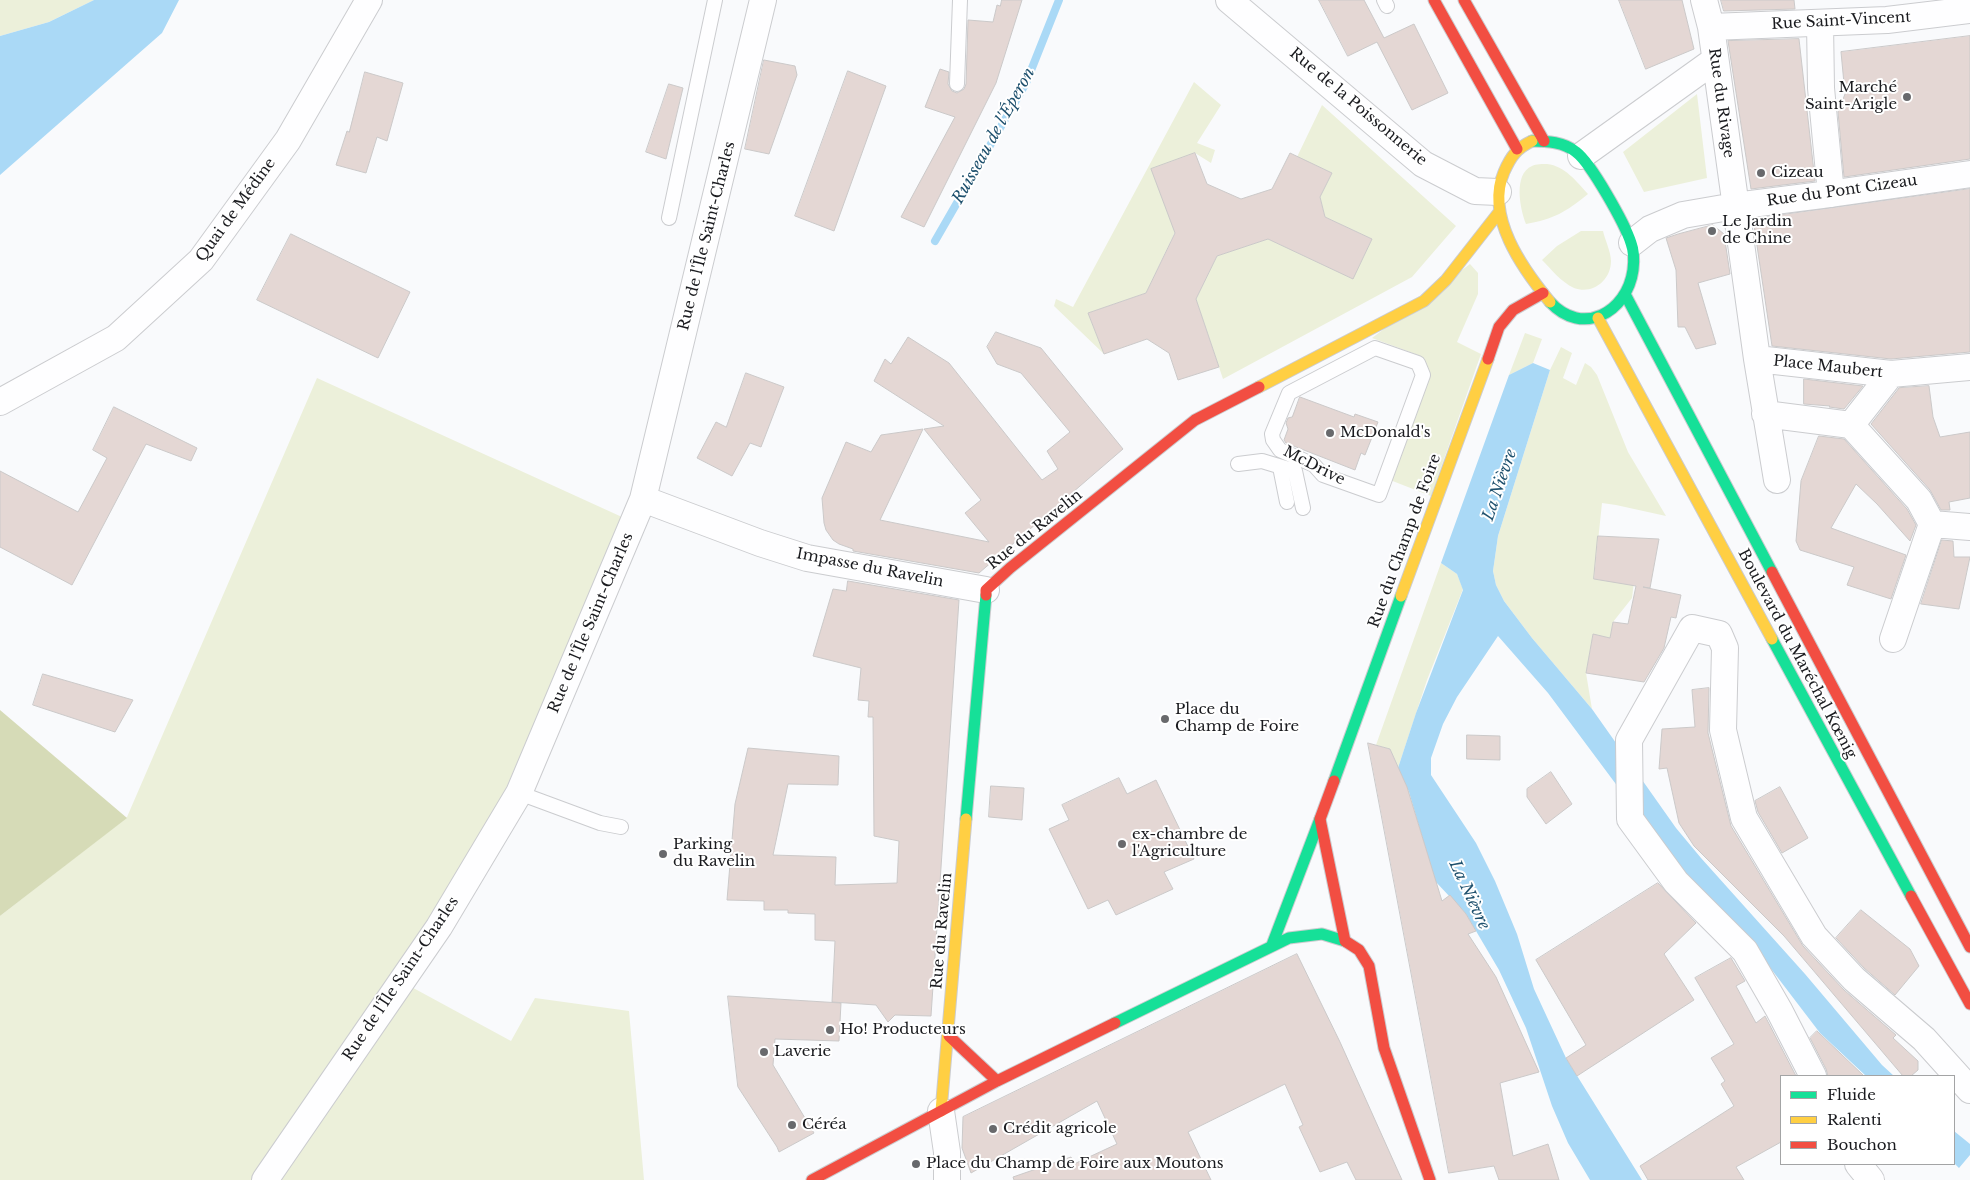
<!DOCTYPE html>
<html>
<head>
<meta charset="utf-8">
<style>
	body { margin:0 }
	#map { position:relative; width:1970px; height:1180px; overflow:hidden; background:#f9fafc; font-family:"Libre Baskerville",serif }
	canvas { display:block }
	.legend { position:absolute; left:1780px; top:1075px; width:175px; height:90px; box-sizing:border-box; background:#fff; border:1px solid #a3a4a5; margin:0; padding:6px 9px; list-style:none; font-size:15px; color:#1a1b1f }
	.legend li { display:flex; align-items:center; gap:10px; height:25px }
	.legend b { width:25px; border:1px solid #a3a4a5 }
</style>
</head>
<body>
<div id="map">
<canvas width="1970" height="1180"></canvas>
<ul class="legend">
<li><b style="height:6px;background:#16e098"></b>Fluide</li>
<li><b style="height:6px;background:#ffcf43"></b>Ralenti</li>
<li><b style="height:6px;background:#f24e42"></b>Bouchon</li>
</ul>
</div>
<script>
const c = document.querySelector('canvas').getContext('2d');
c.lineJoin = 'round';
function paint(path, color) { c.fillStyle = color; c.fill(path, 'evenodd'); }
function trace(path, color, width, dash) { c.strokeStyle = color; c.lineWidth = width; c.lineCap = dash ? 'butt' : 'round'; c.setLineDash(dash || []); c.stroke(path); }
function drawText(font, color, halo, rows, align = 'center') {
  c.font = font + ' "Libre Baskerville",serif'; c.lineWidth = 4; c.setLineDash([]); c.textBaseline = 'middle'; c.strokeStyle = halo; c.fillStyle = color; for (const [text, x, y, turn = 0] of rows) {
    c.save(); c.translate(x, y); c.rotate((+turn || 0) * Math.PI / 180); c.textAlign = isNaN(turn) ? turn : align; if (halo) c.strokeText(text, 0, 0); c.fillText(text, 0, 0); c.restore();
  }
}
paint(new Path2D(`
	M 0,0 L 94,0 L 49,22 L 0,36 Z
	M 1194,82 L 1221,105 L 1197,143 L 1215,150 L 1211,163 L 1195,153 L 1175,232 L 1146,293 L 1088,313 L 1104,354 L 1054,306 L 1056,299 L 1073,307 Z
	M 1697,94 L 1707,178 L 1644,192 L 1623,152 Z
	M 1322,105 L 1456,226 L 1412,277 L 1223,379 L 1196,299 L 1217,256 L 1268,239 L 1353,278 L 1372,239 L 1325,217 L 1320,197 L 1332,173 L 1297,157 Z
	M 1547,164 C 1565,166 1576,181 1588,194 C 1566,212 1554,219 1526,224 C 1520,209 1513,174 1532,166 C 1536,164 1543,164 1547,164 Z
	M 1581,231 L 1603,231 C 1605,240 1611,252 1611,261 C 1611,280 1593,295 1574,288 C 1561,282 1551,269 1542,260 L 1557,246 Z
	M 1470,264 L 1478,273 L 1478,294 L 1457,342 L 1481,354 L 1431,496 L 1390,480 L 1428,372 C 1426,364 1424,360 1418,355 L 1372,338 Z
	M 1525,333 L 1542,339 L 1533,363 L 1509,375 Z
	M 1561,347 L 1572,353 L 1563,378 L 1576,385 L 1585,363 L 1591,367 L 1597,375 L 1628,452 L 1666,516 L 1616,505 L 1602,503 L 1594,579 L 1609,581 L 1635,573 L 1632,598 L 1613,622 L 1610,638 L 1593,635 L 1586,673 L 1592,709 L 1532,638 L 1504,601 L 1496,585 L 1493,571 L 1498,536 L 1550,370 Z
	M 317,378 L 622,517 L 502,798 L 393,977 L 511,1041 L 535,998 L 629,1011 L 644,1180 L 0,1180 L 0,916 L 127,817 Z
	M 1441,563 L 1457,574 L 1463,589 L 1427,680 L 1398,768 L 1390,749 L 1376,745 Z`), '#ecf0da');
paint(new Path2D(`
	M 0,710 L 127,818 L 0,916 Z`), '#d6dbb7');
paint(new Path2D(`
	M 94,0 L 179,0 L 162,33 L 0,175 L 0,36 L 49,22 Z
	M 1533,363 L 1550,370 L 1498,536 L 1493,571 L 1496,585 L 1504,601 L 1532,638 L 1592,709 L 1676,828 L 1701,858 L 1805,974 L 1882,1065 L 1894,1076 L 1866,1076 L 1820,1033 L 1762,957 L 1701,892 L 1662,846 L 1548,693 L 1498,636 L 1457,697 L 1443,724 L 1431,758 L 1431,775 L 1476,843 L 1495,881 L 1517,934 L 1534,989 L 1566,1058 L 1642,1180 L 1590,1180 L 1568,1143 L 1552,1106 L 1526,1028 L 1499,970 L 1466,914 L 1435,881 L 1409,792 L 1398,768 L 1416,713 L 1463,590 L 1457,574 L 1441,563 L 1509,375 Z
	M 1954,1131 L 1970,1144 L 1970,1155 L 1959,1168 L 1954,1163 Z`), '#aad9f6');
trace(new Path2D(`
	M 935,241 L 1026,83 L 1059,0`), '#aad9f6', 8);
const building = new Path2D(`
	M 1002,0 L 1022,0 L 996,83 L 924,227 L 901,217 L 955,117 L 925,107 L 940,69 L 949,72 L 948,84 L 952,91 L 957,93 L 964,89 L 966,84 L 968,20 L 993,22 L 997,5 L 1000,6 Z
	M 1319,0 L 1364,0 L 1384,38 L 1414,24 L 1448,93 L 1412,110 L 1377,42 L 1348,56 Z
	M 1619,0 L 1682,0 L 1694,49 L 1646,69 Z
	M 1721,0 L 1794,0 L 1795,9 L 1724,11 Z
	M 1970,36 L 1970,159 L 1844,177 L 1838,112 L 1845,94 L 1841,52 Z
	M 1799,39 L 1815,181 L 1751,189 L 1728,41 Z
	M 764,60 L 795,66 L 797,75 L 769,154 L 745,149 Z
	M 848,71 L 886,86 L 834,231 L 795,216 Z
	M 365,72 L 403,83 L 387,141 L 377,137 L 366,173 L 336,165 L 347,131 L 349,132 Z
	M 669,84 L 683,88 L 666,159 L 646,152 Z
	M 1195,153 L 1207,184 L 1241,199 L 1272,189 L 1290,153 L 1332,173 L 1320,197 L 1325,217 L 1372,239 L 1353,279 L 1268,239 L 1217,256 L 1196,299 L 1219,367 L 1178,380 L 1169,353 L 1147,339 L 1104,354 L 1088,313 L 1146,293 L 1175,233 L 1151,169 Z
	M 1970,189 L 1970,352 L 1891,359 L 1772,346 L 1753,219 Z
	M 1713,225 L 1724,234 L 1730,274 L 1698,283 L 1716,344 L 1696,349 L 1685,327 L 1678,327 L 1676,270 L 1666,238 L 1678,234 Z
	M 291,234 L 410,292 L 378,358 L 257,300 Z
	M 996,332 L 1041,348 L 1123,449 L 979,573 L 853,551 L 853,549 L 839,544 L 833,540 L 826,530 L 824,523 L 822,498 L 846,442 L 871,452 L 881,435 L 923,429 L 880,520 L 989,542 L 965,513 L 981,500 L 924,429 L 944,426 L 874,381 L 885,359 L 891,364 L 908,337 L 949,363 L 1042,480 L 1058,469 L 1047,451 L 1070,432 L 1021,373 L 997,364 L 987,347 Z
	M 746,373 L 784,387 L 761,447 L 750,443 L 732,476 L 697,458 L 716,422 L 726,427 Z
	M 1804,379 L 1863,386 L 1844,409 L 1829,407 L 1830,406 L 1804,404 Z
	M 1929,386 L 1933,417 L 1940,437 L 1970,432 L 1970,498 L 1949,502 L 1950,510 L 1941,510 L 1930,490 L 1871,424 L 1899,388 Z
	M 1300,397 L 1354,417 L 1355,414 L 1378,422 L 1365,455 L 1361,453 L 1355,470 L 1286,443 L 1284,440 L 1288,429 L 1286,423 L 1288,418 L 1292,417 Z
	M 114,407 L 197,448 L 191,461 L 146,444 L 72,585 L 0,547 L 0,471 L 78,512 L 107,458 L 93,450 Z
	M 1819,436 L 1844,439 L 1907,509 L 1916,525 L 1910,541 L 1877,504 L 1856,484 L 1831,528 L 1906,555 L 1891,599 L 1847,585 L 1854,567 L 1800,550 L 1796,541 L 1801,481 Z
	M 1598,536 L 1659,539 L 1650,588 L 1643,587 L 1681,595 L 1676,618 L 1671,617 L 1664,648 L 1644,682 L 1586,673 L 1593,634 L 1610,638 L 1613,622 L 1628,624 L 1636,586 L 1594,579 Z
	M 1942,540 L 1953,541 L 1954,557 L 1970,557 L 1959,609 L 1921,604 Z
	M 848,581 L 959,600 L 931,1016 L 895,1015 L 888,1022 L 876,1005 L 832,1002 L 835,941 L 815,940 L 815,914 L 788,913 L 788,910 L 764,910 L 764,901 L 727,900 L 735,804 L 748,748 L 839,756 L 838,785 L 788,784 L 773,855 L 836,857 L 835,885 L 897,883 L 899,841 L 874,836 L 873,717 L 868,717 L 869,701 L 858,700 L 861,668 L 813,656 L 833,589 L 846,591 Z
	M 43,674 L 133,700 L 115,732 L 33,705 Z
	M 1709,688 L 1708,733 L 1731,826 L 1803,946 L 1844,990 L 1896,1035 L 1893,1038 L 1918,1061 L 1918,1070 L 1911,1076 L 1903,1076 L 1784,936 L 1694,846 L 1679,823 L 1667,768 L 1659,769 L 1662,729 L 1695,727 L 1692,690 Z
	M 1467,735 L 1500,736 L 1500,760 L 1467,759 Z
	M 1368,743 L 1390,749 L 1407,787 L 1442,901 L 1450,895 L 1466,914 L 1476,931 L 1468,934 L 1496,977 L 1539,1072 L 1500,1083 L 1513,1156 L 1548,1144 L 1559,1180 L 1499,1180 L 1494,1166 L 1449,1173 Z
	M 1551,772 L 1572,804 L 1546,824 L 1527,797 L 1527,789 Z
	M 1119,778 L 1127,794 L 1156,780 L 1194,859 L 1164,872 L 1173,889 L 1116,915 L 1108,900 L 1088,909 L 1049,829 L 1069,820 L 1062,805 Z
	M 991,786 L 1024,788 L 1022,820 L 989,817 Z
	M 1780,787 L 1808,838 L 1782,853 L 1758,812 L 1755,801 Z
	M 1658,883 L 1696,923 L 1664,954 L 1694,1000 L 1577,1076 L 1566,1058 L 1586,1045 L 1536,960 Z
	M 1861,910 L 1910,949 L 1919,966 L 1895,995 L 1864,968 L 1836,938 Z
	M 1297,954 L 1340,1042 L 1402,1180 L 1356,1180 L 1347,1162 L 1320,1172 L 1299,1127 L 1303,1125 L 1285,1084 L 1188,1132 L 1211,1180 L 1014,1180 L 1013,1177 L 1071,1157 L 1074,1164 L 1117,1144 L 1097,1101 L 971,1173 L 962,1148 L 963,1117 Z
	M 1731,958 L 1745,981 L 1736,986 L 1756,1023 L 1765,1016 L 1796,1076 L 1781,1076 L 1781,1142 L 1736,1167 L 1744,1180 L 1648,1180 L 1640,1166 L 1734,1106 L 1721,1084 L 1725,1081 L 1711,1058 L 1734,1044 L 1695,978 Z
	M 728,996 L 841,1003 L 839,1041 L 775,1039 L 773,1065 L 814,1133 L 779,1152 L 777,1147 L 738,1087 Z
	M 1817,1031 L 1864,1076 L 1828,1076 L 1826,1069 L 1810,1038 Z`);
paint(building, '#e4d7d4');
trace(building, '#cbc9c9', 1);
const lane = new Path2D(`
	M 1384,0 L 1387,6
	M 957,84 L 960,0
	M 669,218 L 715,0
	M 1375,348 L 1418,363 L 1423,375 L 1379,495 L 1323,475 L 1314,465 L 1280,450 L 1273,440 L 1272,434 L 1289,393 Z
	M 1238,464 L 1262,461 L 1295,471 L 1303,508
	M 1280,467 L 1287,502
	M 519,793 L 600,823 L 621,827`);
const street = new Path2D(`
	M 1229,0 L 1423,164 L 1475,191 L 1498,192
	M 1704,0 L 1711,27 L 1757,359 L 1777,480
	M 1820,23 L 1821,88 L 1831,194
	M 1711,27 L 1887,20 L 1970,10
	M 1581,156 L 1715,60
	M 1632,243 L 1650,229 L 1683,215 L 1735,206 L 1822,195 L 1970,174
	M 1757,359 L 1891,374 L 1851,425 L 1765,414
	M 1891,374 L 1970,367
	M 0,402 L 116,338 L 201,260 L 288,140 L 369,0
	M 1851,425 L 1919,500 L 1932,524
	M 643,499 L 760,543 L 807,558 L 986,590
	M 1932,524 L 1970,527
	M 1893,639 L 1932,524
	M 1813,1076 L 1779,1010 L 1745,951 L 1676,882 L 1630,819 L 1629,740 L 1692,628 L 1719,634 L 1725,648 L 1723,730 L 1744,818 L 1814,936 L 1854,979 L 1924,1039 L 1970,1090
	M 941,1111 L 947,1152 L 947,1180
	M 1858,1164 L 1871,1180
	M 265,1180 L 439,927 L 519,793 L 643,499 L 763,0`);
const fast = new Path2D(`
	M 1532,141 C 1547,141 1564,142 1576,152 C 1591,163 1625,224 1631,243 C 1634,251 1634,262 1633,270 C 1627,313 1582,337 1550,302
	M 1626,296 L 1772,572
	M 1772,639 L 1911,896
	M 1334,781 L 1401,596
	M 966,819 L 986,595
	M 1272,945 L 1320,819
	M 1115,1023 L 1289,938 L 1322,934 L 1345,941`);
const slow = new Path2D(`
	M 1532,141 C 1517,148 1511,156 1504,172 C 1485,216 1522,268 1550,302
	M 1598,318 L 1772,639
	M 1259,387 L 1424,301 L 1446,280 L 1500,211
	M 1401,596 L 1488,359
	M 941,1111 L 966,819`);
const jam = new Path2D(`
	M 1434,0 L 1517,149
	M 1464,0 L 1544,141
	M 1488,359 L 1499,327 L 1513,310 L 1543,293
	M 1772,572 L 1970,947
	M 986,595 L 986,590 L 1010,568 L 1195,420 L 1259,387
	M 1334,781 L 1320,819 L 1345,941 L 1359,950 L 1369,966 L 1384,1048 L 1430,1180
	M 1911,896 L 1970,1004
	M 949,1036 L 997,1081
	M 812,1180 L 997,1081 L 1115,1023`);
trace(lane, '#cbcccf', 16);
trace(street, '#cbcccf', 28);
trace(fast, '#cbcccf', 13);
trace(slow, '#cbcccf', 13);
trace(jam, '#cbcccf', 13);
trace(lane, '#fefeff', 14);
trace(street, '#fefeff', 26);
trace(fast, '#16e098', 11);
trace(slow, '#ffcf43', 11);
trace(jam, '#f24e42', 11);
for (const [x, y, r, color] of [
	[1907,97,5,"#68696c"],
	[1761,173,5,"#68696c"],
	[1712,231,5,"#68696c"],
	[1330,433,5,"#68696c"],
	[1165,719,5,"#68696c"],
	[1122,844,5,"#68696c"],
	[663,854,5,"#68696c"],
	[830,1030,5,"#68696c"],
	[764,1052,5,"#68696c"],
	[792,1125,5,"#68696c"],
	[993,1129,5,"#68696c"],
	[916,1164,5,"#68696c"]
]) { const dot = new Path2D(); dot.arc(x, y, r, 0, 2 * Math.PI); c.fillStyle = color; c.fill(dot); trace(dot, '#fff', 2); }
drawText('15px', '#1a1b1f', '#fff', [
	["Rue Saint-Vincent",1841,21,-3],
	["Rue du Rivage",1721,103,82],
	["Rue de la Poissonnerie",1358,107,40],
	["Rue du Pont Cizeau",1842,191,-8],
	["Quai de Médine",236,210,-54],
	["Rue de l'Île Saint-Charles",707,236,-76],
	["Place Maubert",1828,367,6],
	["McDrive",1314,466,27],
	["Rue du Ravelin",1035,530,-39],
	["Rue du Champ de Foire",1405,541,-70],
	["Impasse du Ravelin",870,568,11],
	["Rue de l'Île Saint-Charles",591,623,-67],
	["Boulevard du Maréchal Kœnig",1797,654,62],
	["Rue du Ravelin",942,931,-85],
	["Rue de l'Île Saint-Charles",401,979,-56]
]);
drawText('15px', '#1a1b1f', '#fff', [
	["Marché",1897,88,"right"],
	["Saint-Arigle",1897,105,"right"],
	["Cizeau",1771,173],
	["Le Jardin",1722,222],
	["de Chine",1722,239],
	["McDonald's",1340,433],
	["Place du",1175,710],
	["Champ de Foire",1175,727],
	["ex-chambre de",1132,835],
	["l'Agriculture",1132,852],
	["Parking",673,845],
	["du Ravelin",673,862],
	["Ho! Producteurs",840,1030],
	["Laverie",774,1052],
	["Céréa",802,1125],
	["Crédit agricole",1003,1129],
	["Place du Champ de Foire aux Moutons",926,1164]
], 'left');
drawText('italic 16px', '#1f516e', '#fff', [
	["Ruisseau de l'Éperon",994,136,-61],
	["La Nièvre",1500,485,-71],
	["La Nièvre",1469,895,65]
]);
</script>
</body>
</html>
